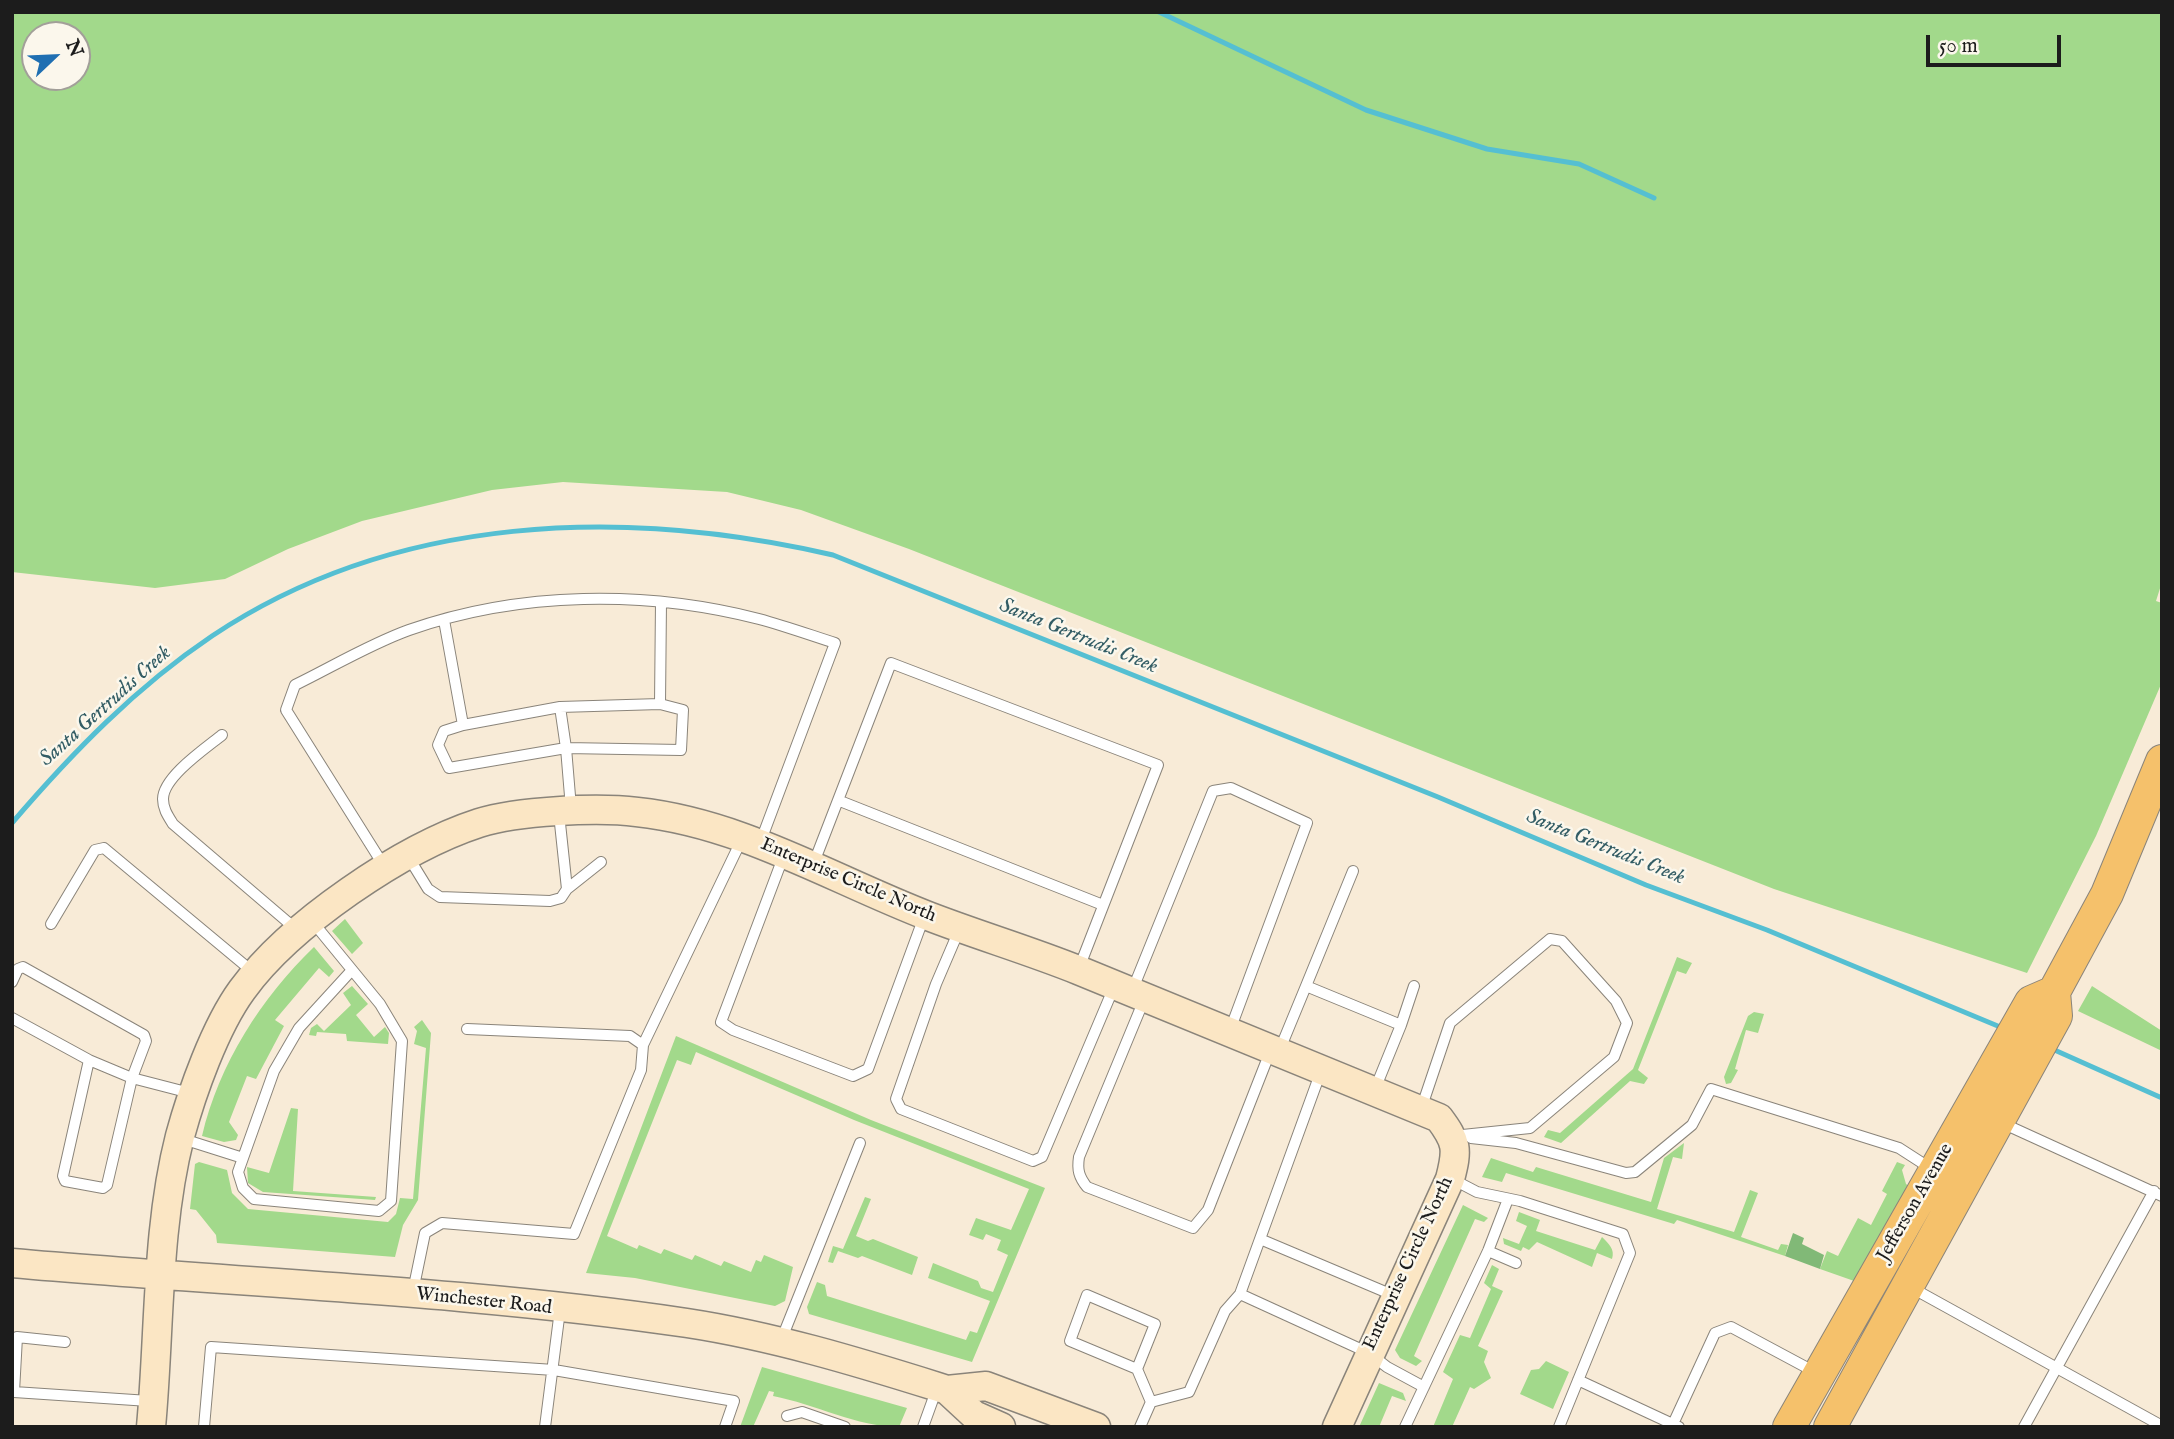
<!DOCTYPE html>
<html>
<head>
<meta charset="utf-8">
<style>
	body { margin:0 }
	#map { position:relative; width:2174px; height:1439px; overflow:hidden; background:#f8ebd7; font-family:"IM FELL English",serif }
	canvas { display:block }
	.frame { position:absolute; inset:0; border:14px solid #1c1c1c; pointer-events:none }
	.north { position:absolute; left:21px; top:21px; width:70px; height:70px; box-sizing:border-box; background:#fbf7ec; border:2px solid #a29f99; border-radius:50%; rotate:67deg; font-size:19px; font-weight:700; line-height:28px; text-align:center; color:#1c1c1c }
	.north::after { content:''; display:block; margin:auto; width:24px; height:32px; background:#1f6fb2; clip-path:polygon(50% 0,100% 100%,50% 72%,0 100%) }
	.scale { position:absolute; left:1926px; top:35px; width:135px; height:32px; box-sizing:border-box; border:4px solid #1c1c1c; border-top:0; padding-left:9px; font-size:21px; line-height:24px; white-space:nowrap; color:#1c1c1c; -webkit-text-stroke:5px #fbf7ec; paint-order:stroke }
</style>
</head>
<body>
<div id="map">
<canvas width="2174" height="1439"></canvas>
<div class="frame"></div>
<div class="north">N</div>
<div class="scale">50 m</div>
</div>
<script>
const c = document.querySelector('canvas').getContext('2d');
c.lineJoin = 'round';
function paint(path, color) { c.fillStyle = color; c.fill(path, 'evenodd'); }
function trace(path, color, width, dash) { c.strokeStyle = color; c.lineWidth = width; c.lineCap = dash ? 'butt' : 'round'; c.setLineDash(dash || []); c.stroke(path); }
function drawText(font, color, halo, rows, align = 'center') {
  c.font = font + ' "IM FELL English",serif'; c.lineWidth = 5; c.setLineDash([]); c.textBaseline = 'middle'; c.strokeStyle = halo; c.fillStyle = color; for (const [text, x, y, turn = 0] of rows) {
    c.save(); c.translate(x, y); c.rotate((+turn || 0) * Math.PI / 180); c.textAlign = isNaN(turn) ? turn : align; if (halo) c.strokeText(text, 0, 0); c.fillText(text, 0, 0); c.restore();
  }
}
paint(new Path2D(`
	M 12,12 L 2162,12 L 2162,582 L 2156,601 L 2162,603 L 2162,682 L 2096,836 L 2027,973 L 1774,889 L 909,549 L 801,510 L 727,492 L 563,482 L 492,490 L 362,521 L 288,549 L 225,579 L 155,588 L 12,572 ZM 35,35 L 77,35 L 77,77 L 35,77 Z
	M 345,919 L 363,943 L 352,954 L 332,931 Z
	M 314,947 L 334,971 L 329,977 L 319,968 L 275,1020 L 284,1026 L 256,1079 L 247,1076 L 229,1122 L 238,1135 L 236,1140 L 224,1142 L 202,1136 C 219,1064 261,998 314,947 Z
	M 1677,957 L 1692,963 L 1686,974 L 1677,971 L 1638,1070 L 1648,1078 L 1644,1084 L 1630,1081 L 1561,1143 L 1544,1137 L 1548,1130 L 1560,1133 L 1633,1069 Z
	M 352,986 L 368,1004 L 356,1015 L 374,1037 L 385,1027 L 389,1033 L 388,1044 L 347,1041 L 346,1034 L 317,1032 L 316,1036 L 309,1035 L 311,1028 L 317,1024 L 324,1031 L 351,1005 L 343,993 Z
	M 2092,986 L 2162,1031 L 2162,1051 L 2078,1011 Z
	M 1754,1012 L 1764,1014 L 1758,1033 L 1746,1030 L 1735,1069 L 1738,1070 L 1731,1083 L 1726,1084 L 1724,1077 L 1748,1016 Z
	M 422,1020 L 431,1033 L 418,1200 L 403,1225 L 395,1257 L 217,1243 L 216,1235 L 196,1210 L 190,1209 L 195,1164 L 199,1162 L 227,1170 L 232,1193 L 248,1209 L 388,1222 L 396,1214 L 400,1198 L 413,1199 L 426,1048 L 414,1044 L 417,1031 L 414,1027 Z
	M 676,1036 L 871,1120 L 1045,1188 L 972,1362 L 809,1314 L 807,1307 L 817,1282 L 825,1285 L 827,1296 L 966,1340 L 970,1331 L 977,1333 L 990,1301 L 928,1278 L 933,1263 L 978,1281 L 981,1288 L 993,1292 L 1008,1255 L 997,1250 L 1001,1240 L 986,1234 L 983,1240 L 969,1235 L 976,1218 L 1011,1230 L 1029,1189 L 854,1120 L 696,1052 L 691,1065 L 677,1060 L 607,1236 L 637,1249 L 639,1245 L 661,1254 L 664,1249 L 692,1260 L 695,1255 L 721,1266 L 724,1261 L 751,1272 L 756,1260 L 761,1262 L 764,1255 L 793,1267 L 785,1301 L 775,1306 L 635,1278 L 586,1273 Z
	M 291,1108 L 298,1109 L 293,1191 L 376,1197 L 375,1200 L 263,1192 L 248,1183 L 247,1167 L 269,1173 Z
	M 1684,1143 L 1682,1159 L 1673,1157 L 1657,1209 L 1734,1232 L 1750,1190 L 1758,1193 L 1741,1237 L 1778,1250 L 1781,1244 L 1788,1245 L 1785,1256 L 1677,1220 L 1674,1224 L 1506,1173 L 1502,1182 L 1482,1177 L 1491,1158 L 1533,1172 L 1536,1167 L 1651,1202 L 1664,1158 Z
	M 1897,1162 L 1905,1165 L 1902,1170 L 1906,1184 L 1910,1187 L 1857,1282 L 1820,1269 L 1827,1251 L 1838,1256 L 1858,1218 L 1871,1225 L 1887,1194 L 1882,1191 Z
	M 865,1197 L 871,1199 L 856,1236 L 868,1241 L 873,1239 L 918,1257 L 912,1275 L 862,1256 L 858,1258 L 838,1251 L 833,1263 L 828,1262 L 833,1246 L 843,1249 Z
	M 1463,1205 L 1488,1218 L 1484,1222 L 1475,1219 L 1414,1356 L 1422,1361 L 1416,1366 L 1400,1358 L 1395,1350 Z
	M 1519,1212 L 1540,1220 L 1536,1231 L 1595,1250 L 1602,1237 C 1609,1244 1615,1249 1612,1259 L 1597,1253 L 1592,1267 L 1537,1242 L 1529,1250 L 1523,1247 L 1521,1251 L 1504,1244 L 1503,1238 L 1519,1244 L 1527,1226 L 1516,1221 Z
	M 1492,1265 L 1499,1269 L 1492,1286 L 1503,1291 L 1478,1346 L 1488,1351 L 1484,1362 L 1491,1378 L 1474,1389 L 1470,1387 L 1452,1427 L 1433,1427 L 1453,1379 L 1443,1372 L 1460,1335 L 1470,1338 L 1491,1289 L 1484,1283 Z
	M 1546,1361 L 1569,1372 L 1553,1409 L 1520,1394 L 1531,1370 L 1539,1369 Z
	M 762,1367 L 907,1408 L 899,1427 C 857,1427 815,1404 773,1396 L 774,1392 L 769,1391 L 753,1427 L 740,1427 Z
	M 1379,1383 L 1403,1393 L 1406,1401 L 1392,1396 L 1379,1427 L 1359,1427 Z`), '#a2d98b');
paint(new Path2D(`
	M 1793,1233 L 1804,1238 L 1802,1244 L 1824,1255 L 1820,1269 L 1785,1256 Z`), '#81b977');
trace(new Path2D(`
	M 1159,12 L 1366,110 L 1487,149 L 1579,164 L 1654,198
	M 12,823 C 72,753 136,687 212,636 C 396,513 624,507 833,555 L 1438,797 L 1646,885 L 1767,930 L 2005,1029
	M 2050,1048 L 2162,1098`), '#55bfd2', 5);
const lane = new Path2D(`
	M 444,620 L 463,725 L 444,731 L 438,745 L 449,768 L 566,748 L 560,707
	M 463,725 L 560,707 L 660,704
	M 222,735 C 206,748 163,777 163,799 C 163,809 168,816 173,824 L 297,930
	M 840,801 L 1103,905
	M 571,808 L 566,748 L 681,750 L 683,710 L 660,704 L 661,602
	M 784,855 L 721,1022 L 733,1030 L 853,1076 L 868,1069 L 924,917
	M 409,858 L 428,889 L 440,897 L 550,901 L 561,898 L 567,889 L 559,814
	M 813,865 L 891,663 L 1158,765 L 1079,968
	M 384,866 L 286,710 L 295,685 C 332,667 370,644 409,630 C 520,591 646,590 759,619 C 785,626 810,635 835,643 L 760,843
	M 567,889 L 601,862
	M 312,921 L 380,1004 L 402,1041 L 391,1201 L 379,1211 L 254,1199 L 243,1188 L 238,1172 L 274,1071 L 299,1028 L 352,970
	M 51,924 L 95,850 L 104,848 L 253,972
	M 960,928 L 936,984 L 896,1099 L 901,1109 L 1033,1161 L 1042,1157 L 1114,987
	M 12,982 L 18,969 L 23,967 L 144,1035 L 146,1041 L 132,1078 L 107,1185 L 103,1188 L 65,1181 L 63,1176 L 89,1060
	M 1306,986 L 1353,871
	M 1132,991 L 1213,791 L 1231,788 L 1307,823 L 1230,1030
	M 1144,1000 L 1079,1157 C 1077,1170 1079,1177 1087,1187 L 1193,1228 L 1208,1210 L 1270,1052
	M 12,1018 L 89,1060 L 132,1078 L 190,1093
	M 1401,1025 L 1414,986
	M 643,1045 L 741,841
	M 1280,1049 L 1306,986 L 1401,1025 L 1375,1089
	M 1421,1109 L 1450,1023 L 1550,939 L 1562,941 L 1616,1001 L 1627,1023 L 1614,1057 L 1530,1128 L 1453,1136
	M 2002,1123 L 2162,1196
	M 1471,1138 L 1516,1143 L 1626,1173 L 1635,1172 L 1692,1125 L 1711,1089 L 1899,1148 L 1930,1168
	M 183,1139 L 243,1158
	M 1454,1180 L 1477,1192 L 1520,1201 L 1623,1234 L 1630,1253 L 1559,1427
	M 1260,1239 L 1395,1296
	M 1488,1251 L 1516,1263
	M 1912,1288 L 2162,1426
	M 413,1291 L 425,1233 L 442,1223 L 574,1234 L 641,1070 L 643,1045 L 630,1036 L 467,1029
	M 1240,1294 L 1369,1353 L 1387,1367 L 1424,1387
	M 782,1338 L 860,1143
	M 65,1342 L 17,1337 L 14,1392 L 149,1401
	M 1137,1369 L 1155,1324 L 1087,1295 L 1070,1341 L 1137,1369 L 1151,1402 L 1140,1427
	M 1578,1380 L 1679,1427
	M 1151,1402 L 1189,1392 L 1225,1311 L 1240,1294 L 1320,1074
	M 787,1416 L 802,1412 L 845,1427
	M 1673,1424 L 1715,1333 L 1731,1327 L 1815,1372
	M 204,1427 L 211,1347 L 554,1370 L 734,1401 L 725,1427
	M 545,1427 L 560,1310
	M 923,1427 L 936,1391
	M 1405,1427 L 1488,1251 L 1508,1199
	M 2024,1427 L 2154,1191`);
const secondary = new Path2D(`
	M 12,1263 C 237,1283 464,1290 687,1323 C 772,1336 855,1361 938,1387 L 947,1390 L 974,1415 L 1001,1427
	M 947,1390 L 986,1386 L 1096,1427
	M 151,1427 C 160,1331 156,1230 180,1136 C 192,1092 215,1027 242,990 C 290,924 402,848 479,823 C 517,811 597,807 637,812 C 741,823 832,879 928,916 C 977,935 1028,950 1078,970 C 1198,1019 1318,1069 1439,1118 C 1457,1142 1458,1149 1450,1179 L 1337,1427`);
const primary = new Path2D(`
	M 1789,1427 L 2031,1002 L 2054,992
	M 1830,1427 L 2056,1016 L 2054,992 L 2107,894 L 2162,761`);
trace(lane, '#8a847a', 12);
trace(secondary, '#8a847a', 31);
trace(primary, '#8a847a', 34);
trace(lane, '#fff', 10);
trace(secondary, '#fbe6c4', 28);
trace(primary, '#f5c16b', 32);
drawText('19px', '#1c1c1c', '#fbf7ec', [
	["Enterprise Circle North",848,881,23],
	["Jefferson Avenue",1916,1203,-60],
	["Enterprise Circle North",1409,1264,-65],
	["Winchester Road",484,1302,6]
]);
drawText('italic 21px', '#335d65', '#fbf7ec', [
	["Santa Gertrudis Creek",1078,637,22],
	["Santa Gertrudis Creek",106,707,-42],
	["Santa Gertrudis Creek",1605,848,22]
]);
</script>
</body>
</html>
